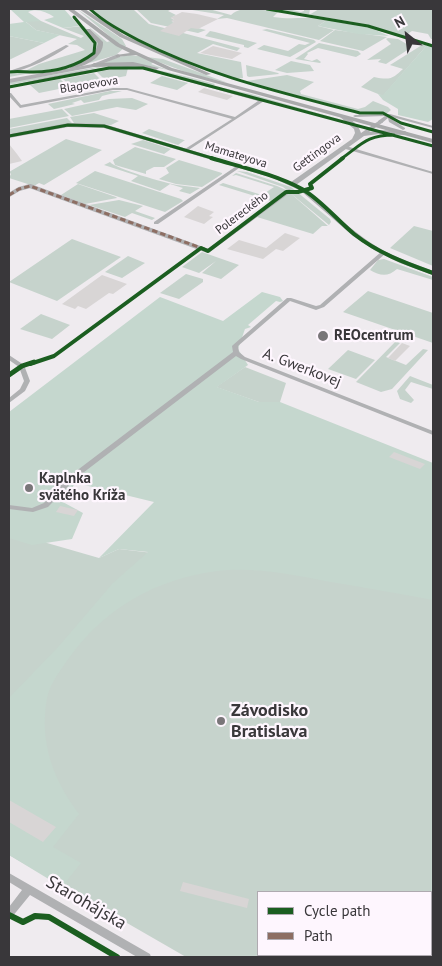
<!DOCTYPE html>
<html>
<head>
<meta charset="utf-8">
<style>
	body { margin:0 }
	#map { position:relative; width:442px; height:966px; overflow:hidden; background:#efebef; font-family:"PT Sans",sans-serif }
	canvas { display:block }
	.frame { position:absolute; inset:0; border:10px solid #39373a; pointer-events:none }
	.legend { position:absolute; left:257px; top:891px; width:175px; height:65px; box-sizing:border-box; background:#fef6fe; border:1px solid #afaab0; margin:0; padding:6px 9px; list-style:none; font-size:15px; color:#39373a }
	.legend li { display:flex; align-items:center; gap:10px; height:25px }
	.legend b { width:25px; border:1px solid #afaab0 }
	.north { position:absolute; left:382px; top:10px; width:50px; height:50px; -webkit-text-stroke:4px #fef6fe; paint-order:stroke; rotate:331deg; font-size:14px; font-weight:700; line-height:20px; text-align:center; color:#39373a }
	.north::after { content:''; display:block; margin:auto; width:18px; height:22px; background:#39373a; clip-path:polygon(50% 0,100% 100%,50% 72%,0 100%) }
</style>
</head>
<body>
<div id="map">
<canvas width="442" height="966"></canvas>
<div class="frame"></div>
<ul class="legend">
<li><b style="height:6px;background:#1b5e20"></b>Cycle path</li>
<li><b style="height:6px;background:#8d6e63"></b>Path</li>
</ul>
<div class="north">N</div>
</div>
<script>
const c = document.querySelector('canvas').getContext('2d');
c.lineJoin = 'round';
function paint(path, color) { c.fillStyle = color; c.fill(path, 'evenodd'); }
function trace(path, color, width, dash) { c.strokeStyle = color; c.lineWidth = width; c.lineCap = dash ? 'butt' : 'round'; c.setLineDash(dash || []); c.stroke(path); }
function drawText(font, color, halo, rows, align = 'center') {
  c.font = font + ' "PT Sans",sans-serif'; c.lineWidth = 4.5; c.setLineDash([]); c.textBaseline = 'middle'; c.strokeStyle = halo; c.fillStyle = color; for (const [text, x, y, turn = 0] of rows) {
    c.save(); c.translate(x, y); c.rotate((+turn || 0) * Math.PI / 180); c.textAlign = isNaN(turn) ? turn : align; if (halo) c.strokeText(text, 0, 0); c.fillText(text, 0, 0); c.restore();
  }
}
paint(new Path2D(`
	M 77,9 L 122,39 L 126,46 L 116,55 L 89,63 C 109,48 103,43 89,27 L 107,42 L 114,40 Z
	M 90,9 L 133,9 L 149,24 L 240,48 L 237,51 L 213,44 L 197,53 L 241,62 L 243,78 C 218,84 110,28 90,9 Z
	M 136,9 L 172,9 L 168,11 L 176,15 L 171,18 L 174,20 L 172,22 L 206,30 L 198,33 L 151,23 Z
	M 186,9 L 209,9 L 231,15 C 244,4 264,9 279,11 L 273,17 C 292,20 307,16 327,20 L 318,26 L 334,30 L 319,40 L 227,18 L 217,19 L 224,15 Z
	M 288,9 L 301,12 L 304,11 L 304,9 L 310,9 L 309,15 L 319,9 L 433,9 L 433,39 L 431,39 L 428,34 L 412,31 L 403,37 L 369,25 L 283,10 Z
	M 25,21 L 41,21 L 81,38 L 84,36 L 63,28 L 84,26 L 99,43 L 97,53 L 79,64 L 9,77 L 9,73 L 25,71 L 39,64 L 85,50 L 77,45 L 68,44 L 77,39 L 36,30 Z
	M 267,29 L 314,40 L 316,42 L 290,57 L 257,49 L 264,45 L 288,51 L 299,44 L 305,45 L 310,43 L 262,30 Z
	M 335,30 L 387,37 L 363,51 L 320,41 Z
	M 210,31 L 215,32 L 257,43 L 248,48 L 244,47 L 244,45 L 205,36 Z
	M 9,36 L 44,43 L 9,60 Z
	M 388,38 L 398,39 L 412,47 L 386,64 L 378,62 L 381,59 L 367,60 L 391,44 L 386,39 Z
	M 319,43 L 358,51 L 361,54 L 356,57 L 318,48 L 307,53 L 308,54 L 304,59 L 312,61 L 317,59 L 321,62 L 320,63 L 295,59 Z
	M 422,45 L 427,45 L 383,96 L 361,87 L 374,77 C 392,81 394,77 403,69 L 390,65 Z
	M 130,55 L 163,59 L 228,83 L 191,74 L 156,61 L 151,64 L 168,70 L 145,65 L 102,64 L 118,57 Z
	M 291,61 L 310,65 L 314,71 L 287,73 L 275,70 Z
	M 116,64 C 150,67 182,75 215,84 L 213,86 L 251,94 L 345,121 L 146,68 L 107,66 L 9,85 L 9,82 Z
	M 246,65 L 278,73 L 279,74 L 249,77 L 247,76 Z
	M 119,68 L 128,68 L 126,76 L 105,80 L 97,72 Z
	M 94,73 L 102,81 L 72,87 L 63,79 Z
	M 287,75 L 314,82 L 300,91 L 301,94 L 358,109 L 365,107 L 373,101 L 388,107 L 391,110 L 386,114 L 365,113 L 252,84 L 247,81 Z
	M 162,76 L 188,83 L 177,90 L 150,83 Z
	M 60,79 L 69,87 L 39,93 L 30,85 Z
	M 110,91 L 122,91 L 102,96 L 99,100 L 84,103 L 81,100 L 72,103 L 75,104 L 54,109 L 48,104 Z
	M 132,98 L 148,104 L 136,110 L 117,107 L 72,116 L 64,109 L 109,99 Z
	M 62,109 L 69,116 L 9,128 L 9,119 Z
	M 94,113 L 119,121 L 111,125 L 74,123 L 70,117 Z
	M 67,118 L 72,123 L 9,134 L 9,129 Z
	M 149,129 L 184,140 L 185,140 L 178,145 L 142,133 Z
	M 66,139 L 102,150 L 44,185 L 39,183 L 34,186 L 9,178 L 11,174 L 9,172 Z
	M 143,140 L 171,149 L 164,154 L 131,144 Z
	M 135,147 L 176,159 L 164,167 L 154,167 L 146,171 L 146,174 L 115,165 L 113,160 Z
	M 179,160 L 222,173 L 222,174 L 202,187 L 176,184 L 159,179 L 169,173 L 166,168 Z
	M 110,162 C 116,169 165,183 177,185 C 185,186 193,187 200,188 L 190,194 L 179,191 L 183,188 L 170,184 L 160,191 L 131,181 L 138,176 L 104,165 Z
	M 95,171 L 181,199 L 183,201 L 165,212 L 76,183 Z
	M 237,171 L 247,172 L 291,187 L 330,219 L 331,222 L 329,225 L 283,187 Z
	M 236,173 L 277,186 L 286,190 L 271,201 L 219,185 L 223,183 L 262,195 L 274,187 L 236,175 L 232,176 Z
	M 78,184 L 116,197 L 117,198 L 85,204 L 61,195 Z
	M 289,192 L 328,226 L 322,226 L 313,234 L 257,217 Z
	M 119,200 L 143,206 L 135,211 L 155,218 L 152,220 L 132,213 L 125,217 L 89,205 Z
	M 414,226 L 433,231 L 433,266 L 390,248 Z
	M 72,239 L 121,257 L 57,301 L 9,282 Z
	M 202,252 L 239,265 L 221,279 L 202,273 L 216,261 L 199,273 L 182,267 Z
	M 128,256 L 145,263 L 122,278 L 105,272 Z
	M 384,259 L 433,277 L 433,280 L 397,269 C 388,277 380,276 370,270 L 378,260 Z
	M 186,274 L 203,279 L 203,282 L 179,299 L 160,293 Z
	M 368,291 L 433,313 L 433,343 L 343,312 Z
	M 41,314 L 70,325 L 52,339 L 20,329 Z
	M 396,341 L 400,343 L 386,357 L 406,365 L 423,349 L 428,350 L 392,389 L 381,392 L 356,382 Z
	M 348,350 L 375,360 L 356,379 L 328,369 Z
	M 245,367 L 286,383 L 280,402 L 259,402 L 216,387 Z
	M 410,376 L 433,385 L 433,389 L 411,382 L 405,390 L 414,400 L 411,403 L 400,399 L 397,391 Z
	M 9,532 L 99,558 L 119,549 L 433,586 L 433,957 L 186,957 L 9,855 ZM 258,892 L 431,892 L 431,955 L 258,955 Z`), '#c6d3cc');
paint(new Path2D(`
	M 10,9 L 64,9 L 79,26 L 63,28 L 44,20 L 54,17 C 46,12 37,8 28,12 L 41,21 L 26,22 L 36,30 L 60,35 L 44,43 L 9,36 L 9,24 L 24,22 Z
	M 327,20 L 371,28 L 389,36 L 358,34 L 318,26 Z
	M 427,45 L 433,46 L 433,119 L 428,122 L 398,115 L 398,109 L 383,100 L 378,94 L 383,95 Z
	M 262,292 L 280,297 L 283,301 L 280,302 L 276,301 L 248,325 L 251,327 L 245,329 L 238,349 L 248,365 L 217,387 L 259,402 L 280,402 L 433,463 L 433,600 C 397,593 361,587 325,581 C 289,574 254,567 217,571 C 156,579 105,608 69,658 C 60,671 50,683 47,698 C 39,741 53,780 79,814 L 53,847 L 81,863 L 65,883 L 70,892 L 9,855 L 9,698 L 59,646 L 113,583 L 148,552 L 119,549 L 99,558 L 154,502 L 76,483 L 61,501 L 83,513 L 72,539 L 32,545 L 9,538 L 9,412 L 160,297 L 223,321 Z`), '#c5d7ce');
paint(new Path2D(`
	M 182,12 L 197,14 L 218,19 L 198,29 L 191,28 L 179,36 L 160,31 L 174,22 L 171,21 L 174,19 L 170,18 Z
	M 213,46 L 242,53 L 232,59 L 200,53 Z
	M 204,88 L 233,96 L 227,100 L 198,92 Z
	M 9,144 L 17,154 L 22,161 L 9,164 Z
	M 198,206 L 214,212 L 209,216 L 213,217 L 204,224 L 184,217 Z
	M 285,233 L 300,238 L 283,251 L 276,249 L 263,259 L 227,249 L 239,240 L 266,248 Z
	M 102,275 L 127,284 L 113,294 L 109,293 L 86,309 L 78,306 L 75,309 L 62,304 Z
	M 402,343 L 410,346 L 395,361 L 388,358 Z
	M 394,452 L 425,464 L 420,469 L 389,457 Z
	M 60,506 L 78,510 L 74,516 L 56,512 Z
	M 9,800 L 56,827 L 43,842 L 9,822 Z
	M 183,882 L 249,899 L 247,908 L 180,891 Z`), '#d8d5d5');
trace(new Path2D(`
	M 9,195 L 19,189 L 30,186 L 208,251 L 289,191`), '#b0b1b3', 4);
paint(new Path2D(`
	M 265,9 L 272,9 L 368,25 L 433,45 L 433,47 L 367,27 Z
	M 66,45 L 69,46 C 51,58 30,69 9,73 L 9,71 L 30,64 Z
	M 128,66 L 144,67 L 264,101 L 187,151 L 185,151 L 185,149 L 232,119 L 127,90 L 113,90 L 20,108 L 9,96 L 9,93 L 11,93 L 21,105 L 113,88 L 127,88 L 235,117 L 258,101 L 143,69 C 97,67 53,79 9,88 L 9,86 C 48,77 87,68 128,66 Z
	M 390,114 L 433,126 L 433,128 L 392,117 L 393,120 L 405,128 L 405,129 L 403,130 L 389,122 L 388,118 L 382,123 L 378,123 L 378,121 L 385,116 L 355,117 L 353,116 L 355,115 Z
	M 342,146 L 346,146 L 433,172 L 433,174 L 342,148 Z
	M 238,165 L 242,166 L 158,224 L 154,224 L 154,222 Z
	M 383,251 L 386,253 L 385,254 L 324,307 L 316,310 L 290,301 L 238,346 L 239,352 L 245,357 L 433,431 L 433,435 L 241,359 L 236,356 L 75,479 L 48,507 L 33,512 L 9,509 L 9,505 L 32,508 L 44,503 L 71,475 L 233,352 L 232,346 L 233,345 L 287,298 L 291,298 L 316,306 L 320,305 L 381,252 Z
	M 9,355 L 24,365 L 30,381 L 25,391 L 9,403 L 9,398 L 20,389 L 24,381 L 19,367 L 9,360 Z
	M 9,873 L 150,954 L 151,957 L 137,957 L 30,895 L 12,917 L 9,918 L 9,907 L 22,890 L 9,882 Z`), '#b0b1b3');
paint(new Path2D(`
	M 118,54 L 120,55 L 120,57 L 94,67 L 9,83 L 9,79 L 93,64 Z
	M 340,115 C 348,115 359,125 361,133 L 380,120 L 383,122 L 382,123 L 369,132 L 379,130 L 405,131 L 408,133 L 405,135 L 379,134 L 364,136 L 296,185 L 305,189 C 329,209 352,232 379,248 C 396,258 415,264 433,271 L 433,275 L 400,263 L 374,250 L 353,236 L 301,191 L 273,178 L 104,128 L 68,127 L 9,138 L 9,134 L 68,123 L 104,124 L 277,176 L 291,182 L 352,139 L 355,133 L 354,129 L 340,117 Z`), '#b0b1b3');
paint(new Path2D(`
	M 67,9 L 73,9 L 120,44 L 172,68 L 433,139 L 433,143 L 168,70 L 136,55 L 116,57 L 116,55 L 130,53 L 116,46 Z
	M 79,9 L 85,9 L 124,35 L 211,74 L 206,75 L 120,37 Z
	M 86,29 L 90,29 L 103,42 C 104,58 84,68 70,68 L 70,66 C 83,61 95,58 98,43 L 86,31 Z
	M 133,62 L 159,68 L 156,70 L 133,66 L 94,67 L 91,65 L 94,63 Z`), '#a9aaab');
trace(new Path2D(`
	M 9,195 L 19,189 L 30,186 L 204,249`), '#8d6e63', 3, [5.5, 3]);
trace(new Path2D(`
	M 90,9 C 104,22 121,31 138,40 C 208,76 284,93 360,113 L 383,113 L 401,123 L 433,132
	M 267,9 L 368,26 L 433,46
	M 9,72 C 17,71 25,72 33,72 C 55,72 77,66 94,53 L 95,43 L 74,17
	M 9,87 L 109,68 L 143,68 L 433,146
	M 9,136 L 68,125 L 104,126 L 215,159
	M 341,159 C 362,144 367,135 394,135`), '#1b5e20', 3);
trace(new Path2D(`
	M 211,158 C 241,167 274,174 302,189 C 321,200 337,220 354,234 C 378,253 405,263 433,273
	M 30,364 L 54,356 L 201,248 L 208,251 L 286,192 L 298,192 L 312,188 L 310,184 L 343,158`), '#1b5e20', 4);
trace(new Path2D(`
	M 9,375 L 22,366 L 34,362`), '#1b5e20', 5);
trace(new Path2D(`
	M 9,915 L 23,922 L 35,916 L 49,917 L 117,957`), '#1b5e20', 6);
for (const [x, y, r, color] of [
	[323,336,6,"#797679"],
	[29,488,5,"#797679"],
	[221,721,5,"#797679"]
]) { const dot = new Path2D(); dot.arc(x, y, r, 0, 2 * Math.PI); c.fillStyle = color; c.fill(dot); trace(dot, '#fef6fe', 2); }
drawText('12px', '#39373a', '#fef6fe', [
	["Blagoevova",89,85,-9],
	["Gettingova",317,153,-36],
	["Mamateyova",236,155,17],
	["Polereckého",242,213,-37]
]);
drawText('bold 15px', '#39373a', '#fef6fe', [
	["REOcentrum",334,336],
	["Kaplnka",39,479],
	["svätého Kríža",39,496]
], 'left');
drawText('15px', '#39373a', '#fef6fe', [
	["A. Gwerkovej",302,368,21]
]);
drawText('bold 18px', '#39373a', '#fef6fe', [
	["Závodisko",231,711],
	["Bratislava",231,732]
], 'left');
drawText('18px', '#39373a', '#fef6fe', [
	["Starohájska",86,903,30]
]);
</script>
</body>
</html>
